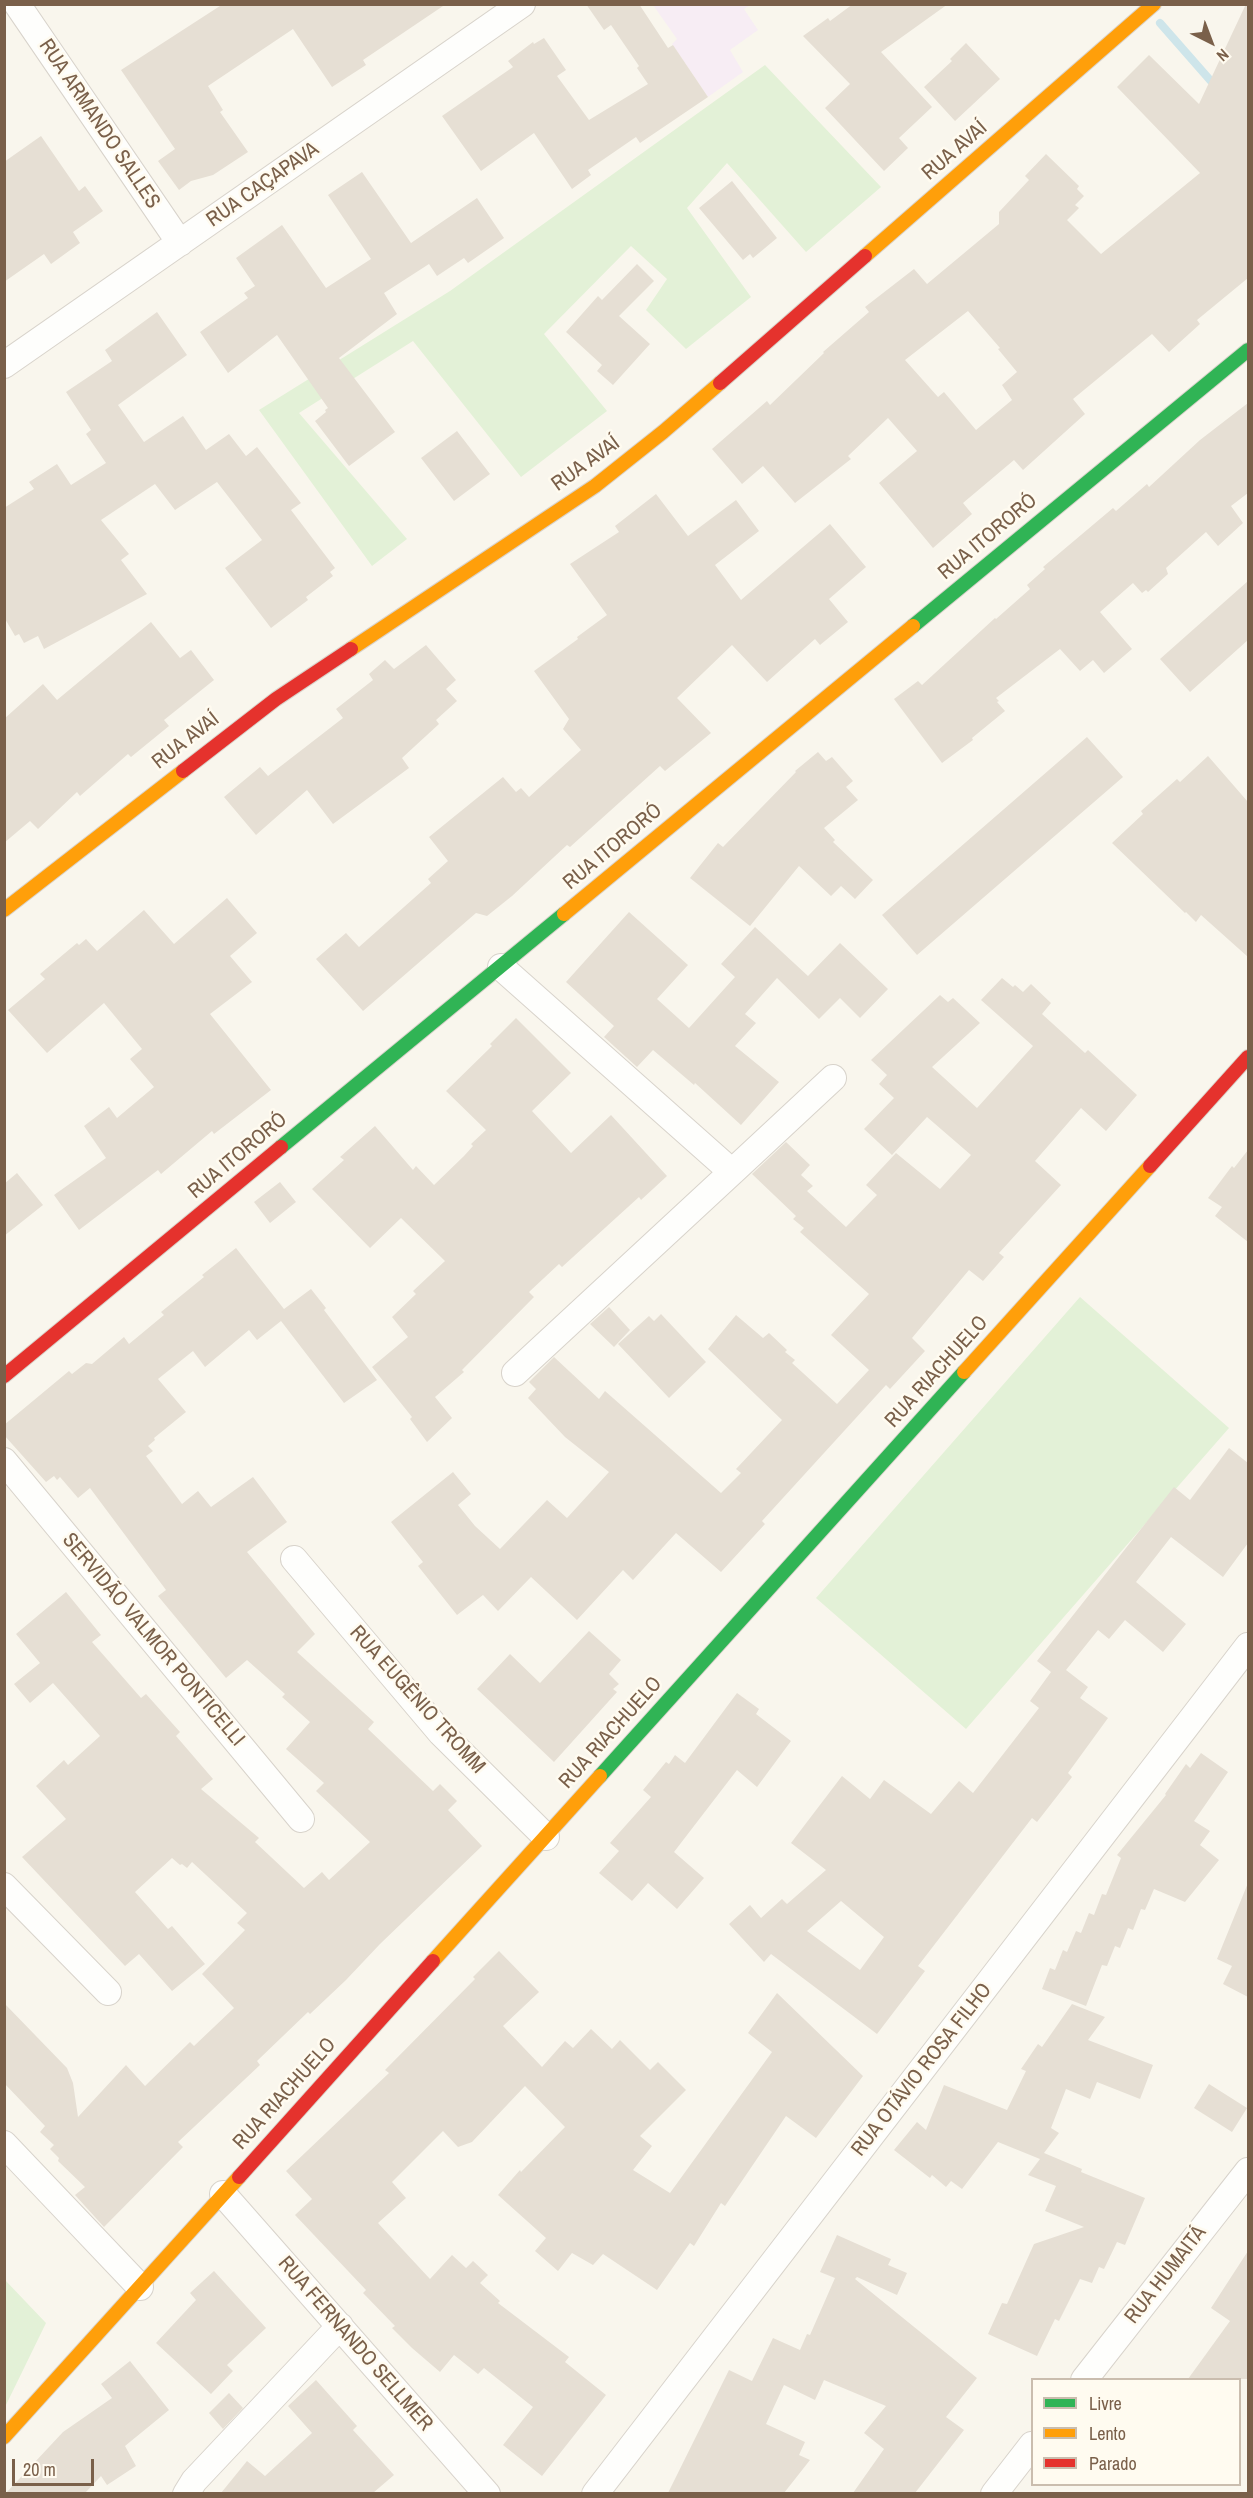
<!DOCTYPE html>
<html>
<head>
<meta charset="utf-8">
<style>
	body { margin:0 }
	#map { position:relative; width:1253px; height:2498px; overflow:hidden; background:#f9f6ed; font-family:"Archivo Narrow",sans-serif }
	canvas { display:block }
	.frame { position:absolute; inset:0; border:6px solid #7a604a; pointer-events:none }
	.legend { position:absolute; left:1031px; top:2378px; width:210px; height:108px; box-sizing:border-box; background:#fffbf0; border:2px solid #cabdae; margin:0; padding:8px 10px; list-style:none; font-size:18px; color:#7a604a }
	.legend li { display:flex; align-items:center; gap:12px; height:30px }
	.legend b { width:30px; border:2px solid #cabdae }
	.north { position:absolute; left:1181px; top:12px; width:60px; height:60px; -webkit-text-stroke:4px #fffbf0; paint-order:stroke; rotate:138deg; font-size:16px; font-weight:700; line-height:24px; text-align:center; color:#7a604a }
	.north::after { content:''; display:block; margin:auto; width:21px; height:27px; background:#7a604a; clip-path:polygon(50% 0,100% 100%,50% 72%,0 100%) }
	.scale { position:absolute; left:12px; top:2459px; width:82px; height:27px; box-sizing:border-box; border:3px solid #7a604a; border-top:0; padding-left:8px; font-size:18px; line-height:21px; white-space:nowrap; color:#7a604a; -webkit-text-stroke:4px #fffbf0; paint-order:stroke }
</style>
</head>
<body>
<div id="map">
<canvas width="1253" height="2498"></canvas>
<div class="frame"></div>
<ul class="legend">
<li><b style="height:8px;background:#30b455"></b>Livre</li>
<li><b style="height:8px;background:#ff9f0a"></b>Lento</li>
<li><b style="height:8px;background:#e5322d"></b>Parado</li>
</ul>
<div class="north">N</div>
<div class="scale">20 m</div>
</div>
<script>
const c = document.querySelector('canvas').getContext('2d');
c.lineJoin = 'round';
function paint(path, color) { c.fillStyle = color; c.fill(path, 'evenodd'); }
function trace(path, color, width, dash) { c.strokeStyle = color; c.lineWidth = width; c.lineCap = dash ? 'butt' : 'round'; c.setLineDash(dash || []); c.stroke(path); }
function drawText(font, color, halo, rows, align = 'center') {
  c.font = font + ' "Archivo Narrow",sans-serif'; c.lineWidth = 5; c.setLineDash([]); c.textBaseline = 'middle'; c.strokeStyle = halo; c.fillStyle = color; for (const [text, x, y, turn = 0] of rows) {
    c.save(); c.translate(x, y); c.rotate((+turn || 0) * Math.PI / 180); c.textAlign = isNaN(turn) ? turn : align; if (halo) c.strokeText(text, 0, 0); c.fillText(text, 0, 0); c.restore();
  }
}
paint(new Path2D(`
	M 653,5 L 750,5 L 744,9 L 758,30 L 730,50 L 743,72 L 708,97 L 672,44 L 677,39 Z`), '#f7edf4');
paint(new Path2D(`
	M 765,65 L 881,187 L 806,252 L 727,163 L 687,208 L 751,297 L 686,349 L 646,310 L 667,279 L 631,246 L 544,334 L 607,411 L 521,477 L 413,341 L 299,413 L 407,539 L 372,566 L 259,410 L 450,291 Z
	M 1080,1297 L 1229,1428 L 966,1729 L 816,1598 Z
	M 5,2280 L 46,2323 L 5,2407 Z`), '#e3f1d7');
trace(new Path2D(`
	M 1160,23 L 1217,88`), '#cee5ea', 8);
paint(new Path2D(`
	M 223,4 L 446,4 L 363,60 L 366,65 L 332,87 L 293,29 L 208,86 L 223,110 L 220,112 L 248,152 L 213,175 L 191,181 L 179,190 L 158,161 L 175,149 L 121,70 Z
	M 586,4 L 639,4 L 668,48 L 673,45 L 708,97 L 640,143 L 636,137 L 588,170 L 591,175 L 572,189 L 534,133 L 481,171 L 442,116 L 513,67 L 508,61 L 533,42 L 534,44 L 544,38 L 566,70 L 557,76 L 589,120 L 648,84 L 637,68 L 639,66 L 611,25 L 604,30 Z
	M 853,4 L 948,4 L 881,52 L 932,107 L 899,138 L 908,148 L 884,171 L 825,108 L 850,84 L 803,36 L 828,18 L 830,21 Z
	M 1246,4 L 1248,4 L 1248,278 L 1197,320 L 1200,324 L 1169,352 L 1152,334 L 1073,399 L 1085,414 L 1023,470 L 1014,460 L 963,503 L 972,514 L 933,548 L 879,483 L 917,451 L 888,418 L 848,456 L 851,459 L 795,503 L 763,466 L 742,484 L 712,449 L 767,401 L 770,405 L 824,353 L 823,352 L 869,312 L 865,307 L 914,269 L 927,284 L 999,224 L 999,212 L 1029,180 L 1025,176 L 1046,154 L 1079,186 L 1077,189 L 1084,196 L 1075,205 L 1079,208 L 1067,220 L 1101,254 L 1200,173 L 1117,87 L 1149,55 L 1199,104 ZM 968,311 L 1000,348 L 998,349 L 1017,372 L 1002,385 L 1012,400 L 976,430 L 944,392 L 938,397 L 905,360 Z
	M 966,43 L 1000,79 L 955,121 L 924,87 L 952,61 L 950,59 Z
	M 41,136 L 79,191 L 85,186 L 103,211 L 73,232 L 80,243 L 51,264 L 44,254 L 4,282 L 4,162 Z
	M 362,172 L 411,243 L 477,198 L 504,238 L 468,263 L 464,258 L 437,276 L 429,264 L 384,293 L 397,314 L 339,358 L 395,432 L 349,466 L 315,421 L 326,412 L 325,410 L 328,408 L 277,335 L 228,373 L 200,332 L 248,298 L 244,293 L 255,286 L 236,258 L 282,225 L 326,288 L 371,259 L 328,195 Z
	M 732,181 L 777,238 L 753,258 L 750,254 L 743,260 L 699,208 Z
	M 637,264 L 654,281 L 619,316 L 650,344 L 613,385 L 597,371 L 602,365 L 566,332 L 598,296 L 602,300 Z
	M 157,312 L 187,355 L 118,405 L 144,442 L 183,416 L 206,450 L 229,434 L 246,456 L 257,447 L 301,503 L 291,510 L 335,568 L 330,572 L 333,576 L 306,597 L 308,600 L 271,628 L 225,568 L 262,540 L 217,482 L 175,510 L 155,484 L 101,520 L 129,554 L 121,560 L 147,594 L 44,649 L 38,636 L 24,643 L 19,634 L 15,636 L 4,617 L 4,508 L 34,489 L 29,482 L 57,464 L 71,485 L 106,463 L 86,434 L 91,430 L 66,392 L 112,361 L 105,350 Z
	M 1248,403 L 1248,493 L 1231,506 L 1243,523 L 1218,546 L 1206,532 L 1166,568 L 1168,574 L 1148,592 L 1146,590 L 1142,593 L 1133,583 L 1100,612 L 1132,649 L 1104,673 L 1093,660 L 1080,671 L 1060,649 L 996,698 L 999,701 L 997,702 L 1005,711 L 972,738 L 973,740 L 942,763 L 894,699 L 918,681 L 922,685 L 995,618 L 996,619 L 1030,589 L 1027,585 L 1045,569 L 1043,567 L 1113,508 L 1116,511 L 1147,484 L 1149,487 L 1200,440 Z
	M 457,431 L 490,474 L 454,501 L 421,458 Z
	M 656,494 L 688,536 L 736,500 L 759,531 L 715,565 L 741,600 L 830,524 L 866,567 L 829,599 L 848,622 L 820,645 L 815,639 L 767,682 L 732,645 L 677,698 L 711,733 L 665,771 L 660,766 L 570,847 L 567,845 L 512,896 L 487,916 L 476,913 L 363,1011 L 316,959 L 346,933 L 359,947 L 431,883 L 428,879 L 448,861 L 429,837 L 503,777 L 516,792 L 521,788 L 529,797 L 581,750 L 563,729 L 569,719 L 534,671 L 578,639 L 577,637 L 607,615 L 570,564 L 619,532 L 615,526 Z
	M 1248,581 L 1248,640 L 1190,692 L 1160,659 Z
	M 151,622 L 180,658 L 191,650 L 214,680 L 164,720 L 169,726 L 131,757 L 128,754 L 80,796 L 77,792 L 38,829 L 30,821 L 4,843 L 4,719 L 43,684 L 57,700 Z
	M 426,645 L 456,680 L 446,689 L 457,701 L 436,720 L 439,724 L 402,758 L 409,768 L 333,824 L 307,790 L 256,835 L 224,797 L 260,767 L 268,776 L 343,718 L 336,709 L 373,680 L 369,674 L 385,660 L 394,669 Z
	M 1087,737 L 1123,777 L 917,955 L 882,915 Z
	M 818,752 L 826,761 L 832,757 L 853,781 L 846,787 L 858,800 L 824,828 L 835,840 L 833,842 L 873,880 L 855,899 L 841,886 L 831,896 L 799,866 L 750,926 L 690,878 L 718,843 L 723,847 L 796,772 L 795,771 Z
	M 1208,756 L 1248,802 L 1248,957 L 1201,915 L 1196,922 L 1186,912 L 1185,913 L 1112,843 L 1143,814 L 1141,811 L 1177,779 L 1180,782 Z
	M 227,898 L 257,933 L 230,956 L 252,982 L 210,1014 L 271,1090 L 214,1134 L 212,1131 L 161,1174 L 158,1170 L 79,1230 L 54,1195 L 106,1158 L 84,1126 L 109,1107 L 117,1118 L 154,1087 L 130,1059 L 142,1049 L 104,1003 L 47,1053 L 8,1010 L 45,979 L 40,974 L 77,943 L 79,945 L 86,939 L 97,951 L 144,910 L 174,944 Z
	M 629,912 L 688,965 L 657,999 L 689,1028 L 735,977 L 721,964 L 755,927 L 808,976 L 840,943 L 888,989 L 860,1018 L 840,998 L 819,1019 L 777,978 L 745,1014 L 756,1023 L 735,1046 L 779,1082 L 741,1125 L 695,1083 L 694,1085 L 653,1050 L 637,1067 L 604,1037 L 614,1026 L 566,982 Z
	M 1002,978 L 1013,987 L 1015,985 L 1023,992 L 1031,984 L 1051,1003 L 1042,1014 L 1085,1053 L 1088,1050 L 1137,1095 L 1106,1131 L 1081,1108 L 1035,1161 L 1061,1185 L 999,1253 L 1004,1257 L 983,1281 L 969,1270 L 912,1338 L 925,1351 L 890,1389 L 886,1385 L 762,1521 L 765,1524 L 721,1572 L 676,1533 L 633,1580 L 623,1570 L 577,1620 L 531,1577 L 498,1611 L 483,1595 L 457,1615 L 418,1566 L 423,1562 L 391,1522 L 453,1472 L 471,1494 L 458,1505 L 475,1526 L 500,1549 L 547,1500 L 567,1518 L 609,1472 L 565,1437 L 528,1398 L 536,1389 L 529,1382 L 554,1357 L 599,1399 L 605,1391 L 721,1493 L 741,1473 L 736,1469 L 782,1420 L 708,1349 L 736,1315 L 763,1338 L 769,1333 L 787,1350 L 785,1352 L 795,1360 L 792,1363 L 837,1404 L 869,1370 L 831,1335 L 869,1294 L 800,1232 L 804,1228 L 793,1219 L 796,1216 L 752,1174 L 786,1142 L 810,1165 L 801,1175 L 813,1186 L 807,1191 L 846,1227 L 877,1195 L 866,1185 L 896,1153 L 940,1189 L 971,1155 L 927,1117 L 892,1155 L 864,1129 L 894,1098 L 879,1084 L 887,1075 L 871,1060 L 940,995 L 948,1002 L 953,998 L 980,1023 L 932,1067 L 977,1108 L 1033,1046 L 981,1000 Z
	M 516,1018 L 571,1073 L 532,1111 L 571,1153 L 611,1115 L 667,1176 L 641,1200 L 639,1197 L 562,1267 L 559,1264 L 529,1292 L 534,1297 L 462,1370 L 464,1372 L 435,1397 L 452,1418 L 427,1442 L 410,1419 L 412,1417 L 372,1367 L 408,1337 L 392,1317 L 416,1294 L 413,1291 L 445,1261 L 401,1218 L 370,1248 L 312,1189 L 344,1160 L 340,1157 L 375,1126 L 413,1170 L 416,1166 L 434,1185 L 464,1156 L 473,1146 L 471,1144 L 486,1130 L 446,1091 L 492,1046 L 490,1044 Z
	M 1248,1150 L 1248,1242 L 1215,1216 L 1222,1207 L 1208,1198 L 1232,1166 L 1234,1168 Z
	M 17,1173 L 43,1205 L 4,1236 L 4,1184 Z
	M 280,1182 L 296,1202 L 270,1223 L 254,1202 Z
	M 236,1248 L 284,1309 L 311,1289 L 326,1308 L 324,1310 L 377,1380 L 344,1403 L 281,1321 L 257,1340 L 249,1330 L 205,1367 L 193,1351 L 158,1379 L 186,1412 L 154,1438 L 155,1440 L 148,1446 L 153,1451 L 146,1456 L 182,1504 L 198,1491 L 211,1507 L 253,1477 L 287,1522 L 247,1552 L 315,1634 L 297,1652 L 374,1722 L 368,1729 L 433,1791 L 440,1784 L 457,1801 L 448,1810 L 482,1846 L 380,1944 L 346,1980 L 310,2014 L 308,2012 L 257,2061 L 260,2065 L 178,2142 L 183,2147 L 104,2227 L 75,2195 L 85,2187 L 58,2161 L 59,2158 L 50,2149 L 54,2145 L 40,2132 L 45,2126 L 4,2083 L 4,2003 L 67,2068 L 73,2083 L 78,2117 L 126,2065 L 145,2086 L 190,2042 L 194,2046 L 234,2008 L 202,1974 L 245,1930 L 237,1923 L 247,1913 L 192,1862 L 187,1868 L 182,1864 L 180,1865 L 172,1858 L 135,1892 L 168,1929 L 172,1926 L 205,1964 L 172,1991 L 139,1954 L 125,1966 L 22,1857 L 66,1819 L 36,1786 L 64,1760 L 68,1765 L 100,1736 L 53,1683 L 30,1703 L 14,1684 L 40,1663 L 16,1634 L 66,1592 L 101,1635 L 92,1642 L 141,1698 L 146,1694 L 180,1732 L 176,1736 L 213,1779 L 201,1789 L 259,1838 L 255,1842 L 304,1888 L 322,1872 L 329,1880 L 370,1842 L 316,1791 L 324,1783 L 286,1749 L 310,1722 L 282,1697 L 285,1694 L 247,1660 L 226,1678 L 158,1596 L 166,1590 L 90,1488 L 78,1498 L 60,1477 L 57,1480 L 54,1476 L 46,1482 L 4,1435 L 4,1425 L 69,1371 L 72,1374 L 86,1363 L 92,1364 L 124,1337 L 129,1344 L 164,1315 L 161,1312 L 204,1277 L 202,1275 Z
	M 609,1307 L 630,1330 L 614,1347 L 590,1324 Z
	M 661,1314 L 706,1362 L 669,1398 L 618,1344 L 649,1316 L 654,1321 Z
	M 1229,1448 L 1248,1463 L 1248,1543 L 1223,1577 L 1171,1537 L 1136,1582 L 1186,1624 L 1163,1652 L 1125,1620 L 1109,1639 L 1098,1630 L 1066,1670 L 1088,1687 L 1080,1698 L 1108,1718 L 1068,1773 L 1072,1777 L 1037,1822 L 1032,1818 L 918,1966 L 925,1971 L 877,2034 L 771,1954 L 764,1962 L 729,1924 L 750,1905 L 761,1918 L 782,1899 L 787,1904 L 826,1870 L 791,1843 L 842,1776 L 870,1799 L 884,1780 L 931,1814 L 959,1781 L 973,1793 L 1039,1708 L 1030,1701 L 1051,1672 L 1037,1661 L 1174,1487 L 1190,1500 ZM 841,1901 L 884,1937 L 860,1970 L 807,1931 Z
	M 589,1631 L 621,1660 L 609,1674 L 619,1684 L 613,1689 L 617,1692 L 554,1762 L 477,1689 L 510,1654 L 540,1683 Z
	M 737,1693 L 759,1709 L 756,1714 L 791,1741 L 757,1787 L 737,1770 L 674,1852 L 704,1878 L 677,1909 L 648,1883 L 632,1901 L 599,1873 L 619,1851 L 610,1843 L 651,1797 L 643,1790 L 666,1762 L 669,1764 L 675,1755 L 685,1763 Z
	M 1201,1753 L 1228,1772 L 1194,1821 L 1210,1831 L 1200,1845 L 1219,1860 L 1185,1902 L 1154,1889 L 1145,1910 L 1141,1909 L 1133,1930 L 1128,1928 L 1120,1948 L 1115,1946 L 1107,1966 L 1102,1965 L 1086,2006 L 1042,1989 L 1050,1968 L 1055,1970 L 1063,1950 L 1067,1952 L 1076,1931 L 1081,1933 L 1089,1913 L 1094,1915 L 1102,1894 L 1106,1895 L 1121,1858 L 1117,1855 L 1166,1795 L 1165,1794 L 1186,1764 L 1190,1768 Z
	M 1248,1883 L 1248,1997 L 1223,1984 L 1232,1966 L 1217,1959 Z
	M 499,1951 L 539,1992 L 503,2026 L 542,2067 L 565,2041 L 573,2048 L 591,2029 L 612,2049 L 620,2040 L 650,2070 L 658,2062 L 686,2090 L 640,2136 L 652,2146 L 633,2170 L 670,2193 L 772,2052 L 748,2033 L 777,1993 L 863,2076 L 816,2138 L 786,2116 L 725,2206 L 721,2203 L 694,2246 L 690,2243 L 657,2290 L 603,2254 L 593,2265 L 572,2253 L 558,2271 L 535,2251 L 546,2238 L 498,2195 L 520,2170 L 521,2172 L 565,2127 L 525,2086 L 472,2142 L 458,2147 L 443,2131 L 392,2182 L 406,2198 L 378,2223 L 430,2279 L 452,2255 L 466,2268 L 473,2261 L 488,2275 L 480,2283 L 500,2301 L 498,2303 L 569,2357 L 565,2362 L 606,2395 L 542,2476 L 503,2445 L 533,2407 L 484,2368 L 478,2374 L 454,2355 L 440,2372 L 412,2348 L 392,2328 L 395,2326 L 363,2293 L 366,2290 L 295,2215 L 312,2199 L 286,2171 L 389,2073 L 385,2070 L 475,1979 L 473,1977 Z
	M 1072,2004 L 1105,2017 L 1088,2040 L 1153,2065 L 1140,2099 L 1097,2082 L 1090,2099 L 1066,2089 L 1051,2128 L 1059,2133 L 1044,2153 L 1082,2169 L 1081,2172 L 1145,2198 L 1125,2245 L 1117,2242 L 1104,2269 L 1099,2267 L 1092,2283 L 1080,2279 L 1059,2321 L 1055,2319 L 1037,2356 L 988,2334 L 1002,2303 L 1007,2304 L 1034,2244 L 1084,2227 L 1045,2211 L 1056,2186 L 1028,2175 L 1040,2159 L 998,2142 L 962,2189 L 951,2181 L 946,2187 L 932,2175 L 930,2178 L 894,2150 L 917,2122 L 926,2130 L 944,2085 L 1007,2110 L 1026,2071 L 1021,2069 L 1038,2044 L 1042,2047 Z
	M 1209,2084 L 1247,2108 L 1232,2132 L 1194,2108 Z
	M 837,2235 L 891,2259 L 888,2265 L 907,2273 L 897,2295 L 857,2277 L 855,2279 L 977,2378 L 946,2417 L 964,2430 L 915,2493 L 853,2493 L 884,2449 L 864,2433 L 886,2406 L 824,2380 L 815,2400 L 784,2385 L 766,2424 L 805,2442 L 799,2455 L 810,2460 L 784,2493 L 668,2493 L 729,2370 L 752,2381 L 773,2338 L 800,2350 L 807,2334 L 810,2335 L 835,2278 L 820,2272 Z
	M 1248,2251 L 1248,2379 L 1188,2379 L 1230,2321 L 1211,2308 Z
	M 214,2271 L 266,2328 L 227,2365 L 233,2371 L 211,2394 L 156,2343 L 196,2300 L 190,2293 Z
	M 130,2361 L 169,2410 L 125,2446 L 136,2466 L 107,2485 L 101,2476 L 85,2493 L 6,2493 L 63,2432 L 112,2398 L 101,2384 Z
	M 316,2380 L 357,2426 L 353,2430 L 394,2475 L 373,2493 L 221,2493 L 247,2461 L 265,2476 L 312,2433 L 288,2406 Z
	M 229,2393 L 243,2408 L 223,2429 L 209,2413 Z`), '#e6dfd4');
const street = new Path2D(`
	M 17,4 L 180,243
	M 4,365 L 522,4
	M 501,967 L 732,1172 L 515,1373
	M 732,1172 L 833,1078
	M 4,1461 L 301,1819
	M 294,1559 L 441,1733 L 546,1837
	M 4,1886 L 108,1992
	M 4,2144 L 140,2287
	M 223,2194 L 487,2494
	M 1084,2380 L 1248,2171
	M 186,2494 L 194,2481 L 340,2326
	M 595,2494 L 1248,1646
	M 994,2494 L 1032,2445`);
const fast = new Path2D(`
	M 913,626 L 1248,350
	M 281,1147 L 564,914
	M 600,1776 L 964,1372`);
const slow = new Path2D(`
	M 865,256 L 1154,4
	M 351,649 L 595,486 L 663,432 L 720,383
	M 4,910 L 183,771
	M 564,914 L 913,626
	M 964,1372 L 1150,1166
	M 433,1961 L 600,1776
	M 4,2437 L 239,2177`);
const jam = new Path2D(`
	M 720,383 L 865,256
	M 183,771 L 276,699 L 351,649
	M 1150,1166 L 1248,1057
	M 4,1376 L 281,1147
	M 239,2177 L 433,1961`);
trace(street, '#d8d3cb', 28);
trace(fast, '#d9d3cb', 16);
trace(slow, '#d9d3cb', 16);
trace(jam, '#d9d3cb', 16);
trace(street, '#fefefc', 26);
trace(fast, '#30b455', 14);
trace(slow, '#ff9f0a', 14);
trace(jam, '#e5322d', 14);
drawText('21px', '#7a604a', '#fffbf0', [
	["RUA ARMANDO SALLES",99,124,56],
	["RUA AVAÍ",955,151,-41],
	["RUA CAÇAPAVA",263,185,-35],
	["RUA AVAÍ",586,464,-36],
	["RUA ITORORÓ",988,537,-40],
	["RUA AVAÍ",186,741,-38],
	["RUA ITORORÓ",613,847,-40],
	["RUA ITORORÓ",238,1156,-40],
	["RUA RIACHUELO",937,1372,-48],
	["SERVIDÃO VALMOR PONTICELLI",153,1640,50],
	["RUA EUGÊNIO TROMM",417,1700,48],
	["RUA RIACHUELO",611,1733,-48],
	["RUA OTÁVIO ROSA FILHO",922,2070,-52],
	["RUA RIACHUELO",285,2094,-48],
	["RUA HUMAITÁ",1166,2275,-52],
	["RUA FERNANDO SELLMER",355,2344,49]
]);
</script>
</body>
</html>
